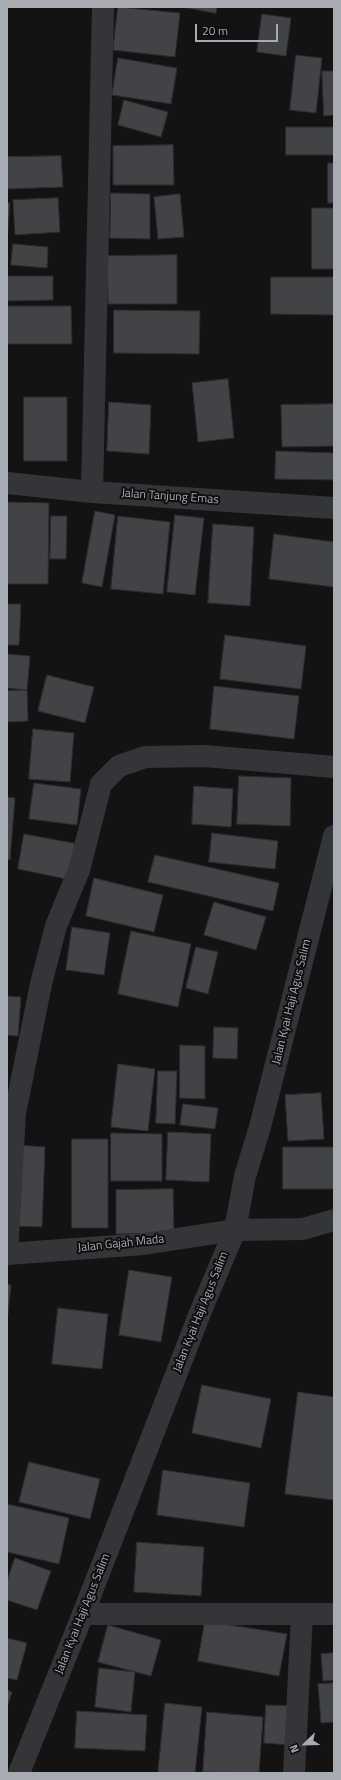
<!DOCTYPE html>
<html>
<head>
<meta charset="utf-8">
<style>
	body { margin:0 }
	#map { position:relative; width:341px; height:1780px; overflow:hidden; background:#131314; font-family:"Titillium Web",sans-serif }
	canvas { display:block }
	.frame { position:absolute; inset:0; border:8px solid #a6abb4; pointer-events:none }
	.north { position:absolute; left:285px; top:1724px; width:40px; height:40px; -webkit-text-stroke:3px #0e0e0f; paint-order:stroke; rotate:247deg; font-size:11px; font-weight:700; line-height:16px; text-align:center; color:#a6abb4 }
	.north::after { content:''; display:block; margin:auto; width:14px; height:18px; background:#a6abb4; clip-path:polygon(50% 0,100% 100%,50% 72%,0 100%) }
	.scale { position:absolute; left:195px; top:24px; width:83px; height:18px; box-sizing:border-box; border:2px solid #a6abb4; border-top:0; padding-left:5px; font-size:12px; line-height:14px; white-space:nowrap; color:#a6abb4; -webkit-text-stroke:3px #0e0e0f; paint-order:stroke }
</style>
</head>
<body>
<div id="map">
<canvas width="341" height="1780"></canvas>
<div class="frame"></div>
<div class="north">N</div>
<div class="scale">20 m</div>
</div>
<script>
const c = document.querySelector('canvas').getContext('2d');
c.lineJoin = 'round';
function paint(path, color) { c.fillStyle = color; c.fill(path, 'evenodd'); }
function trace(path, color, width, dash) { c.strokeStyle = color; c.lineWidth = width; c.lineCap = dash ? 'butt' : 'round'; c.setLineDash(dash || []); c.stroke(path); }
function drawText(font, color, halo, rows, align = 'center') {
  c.font = font + ' "Titillium Web",sans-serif'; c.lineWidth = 4; c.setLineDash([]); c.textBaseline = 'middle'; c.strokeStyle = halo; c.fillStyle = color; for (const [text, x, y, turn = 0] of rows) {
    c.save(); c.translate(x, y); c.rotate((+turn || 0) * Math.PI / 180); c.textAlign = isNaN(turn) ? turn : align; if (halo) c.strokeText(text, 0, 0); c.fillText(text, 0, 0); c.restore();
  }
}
const building = new Path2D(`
	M 118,7 L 180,13 L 175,57 L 113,50 Z
	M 182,7 L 217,7 L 216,13 Z
	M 262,14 L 291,18 L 286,56 L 257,52 Z
	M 296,55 L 322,58 L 316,113 L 290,110 Z
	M 118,58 L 177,68 L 171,104 L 112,95 Z
	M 322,71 L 334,71 L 334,115 L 324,116 Z
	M 124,100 L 168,112 L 161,137 L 118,125 Z
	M 286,127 L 334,127 L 334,155 L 286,155 Z
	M 173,145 L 174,185 L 113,185 L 113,146 Z
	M 61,156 L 63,187 L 7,189 L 7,157 Z
	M 328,163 L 334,163 L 334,203 L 328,203 Z
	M 111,193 L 150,194 L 150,239 L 110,238 Z
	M 180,194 L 184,237 L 158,239 L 154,197 Z
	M 58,198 L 60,232 L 15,235 L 13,200 Z
	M 7,203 L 10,203 L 7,243 Z
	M 312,208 L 334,208 L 334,269 L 312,269 Z
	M 13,244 L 48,247 L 47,268 L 11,265 Z
	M 177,255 L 177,304 L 108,304 L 107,256 Z
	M 7,276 L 53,276 L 53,300 L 7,301 Z
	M 271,277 L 334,277 L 334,315 L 271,314 Z
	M 7,306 L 71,306 L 72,344 L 7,344 Z
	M 114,310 L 200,311 L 199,354 L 114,353 Z
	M 228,379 L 234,438 L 198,442 L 192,383 Z
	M 24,397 L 67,397 L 67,461 L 24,461 Z
	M 109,402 L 151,405 L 149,454 L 107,451 Z
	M 334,404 L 334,446 L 282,447 L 281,405 Z
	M 276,451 L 334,453 L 334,480 L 275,479 Z
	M 7,502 L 49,503 L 48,584 L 7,584 Z
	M 95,511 L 115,515 L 102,587 L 82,583 Z
	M 175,515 L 204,518 L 195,595 L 167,592 Z
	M 51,516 L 67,516 L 66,559 L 50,559 Z
	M 118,516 L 170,522 L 163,594 L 111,589 Z
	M 213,524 L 254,527 L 250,606 L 208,603 Z
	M 274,534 L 334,542 L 334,587 L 269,579 Z
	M 7,604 L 21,604 L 19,645 L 7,645 Z
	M 225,635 L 306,646 L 301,689 L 220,679 Z
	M 7,654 L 30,656 L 27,690 L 7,688 Z
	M 47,675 L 94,687 L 85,723 L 38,711 Z
	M 214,686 L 299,696 L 294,739 L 210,729 Z
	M 27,690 L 28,721 L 7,722 L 7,691 Z
	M 33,729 L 74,733 L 70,782 L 29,779 Z
	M 239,776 L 291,778 L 290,826 L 237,824 Z
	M 34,783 L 81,789 L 77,825 L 29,819 Z
	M 194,786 L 233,789 L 231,827 L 192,824 Z
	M 7,797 L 15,798 L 10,860 L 7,859 Z
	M 212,833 L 278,841 L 275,869 L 209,862 Z
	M 24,834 L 78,844 L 71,880 L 18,869 Z
	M 155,855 L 279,883 L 273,911 L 148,882 Z
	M 94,878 L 163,895 L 154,932 L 86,916 Z
	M 214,902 L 266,917 L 256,950 L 204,935 Z
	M 72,927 L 110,933 L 104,975 L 66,970 Z
	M 131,931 L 191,944 L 178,1007 L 118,994 Z
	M 196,947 L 218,952 L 208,994 L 186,988 Z
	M 7,996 L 21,997 L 18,1036 L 7,1035 Z
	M 214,1027 L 238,1028 L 237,1059 L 213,1058 Z
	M 180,1045 L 205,1046 L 205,1099 L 180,1098 Z
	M 118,1064 L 155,1069 L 148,1131 L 111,1127 Z
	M 158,1071 L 177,1071 L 175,1124 L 156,1123 Z
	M 321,1093 L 324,1139 L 288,1141 L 285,1095 Z
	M 183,1104 L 218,1108 L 215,1129 L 180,1125 Z
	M 168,1132 L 211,1134 L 209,1182 L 166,1180 Z
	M 111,1133 L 162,1134 L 162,1181 L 111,1181 Z
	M 72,1139 L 108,1139 L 108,1228 L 72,1228 Z
	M 18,1145 L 45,1147 L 42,1227 L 14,1226 Z
	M 283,1147 L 334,1147 L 334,1189 L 283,1189 Z
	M 173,1189 L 174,1233 L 116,1234 L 116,1190 Z
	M 129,1270 L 172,1277 L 161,1342 L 119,1335 Z
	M 7,1284 L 11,1285 L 7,1323 Z
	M 58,1308 L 108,1314 L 102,1369 L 52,1364 Z
	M 202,1385 L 271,1399 L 261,1448 L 192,1433 Z
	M 298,1392 L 334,1397 L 334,1500 L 285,1494 Z
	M 29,1462 L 100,1479 L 90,1519 L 19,1502 Z
	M 163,1470 L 250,1483 L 244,1527 L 157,1515 Z
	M 7,1504 L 69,1518 L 59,1564 L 7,1552 Z
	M 137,1542 L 204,1547 L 201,1596 L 134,1592 Z
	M 15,1558 L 51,1571 L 37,1610 L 7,1600 L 7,1581 Z
	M 205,1621 L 287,1634 L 279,1676 L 198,1661 Z
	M 108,1625 L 161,1640 L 151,1676 L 98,1662 Z
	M 7,1638 L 27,1643 L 17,1680 L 7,1678 Z
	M 334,1653 L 334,1680 L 323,1681 L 321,1654 Z
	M 99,1668 L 135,1672 L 131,1712 L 95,1707 Z
	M 334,1683 L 334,1722 L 321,1723 L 318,1684 Z
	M 7,1690 L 12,1692 L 7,1707 Z
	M 165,1703 L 202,1707 L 195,1773 L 158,1773 Z
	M 266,1705 L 292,1706 L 289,1745 L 264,1743 Z
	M 77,1711 L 147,1715 L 145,1751 L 75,1748 Z
	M 207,1712 L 263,1717 L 259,1773 L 203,1772 Z`);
paint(building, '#424347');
trace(building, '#2d2d30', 1);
trace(new Path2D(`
	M 7,483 L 92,492 L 334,508
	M 92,492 L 103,7
	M 7,1254 L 15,1113 L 41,984 L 56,926 L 79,870 L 101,784 L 119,766 L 145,757 L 205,756 L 334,767
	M 83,1614 L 334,1614
	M 294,1773 L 302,1614`), '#343539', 22);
trace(new Path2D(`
	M 7,1254 L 144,1244 L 235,1230 L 303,1229 L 334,1220
	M 19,1773 L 83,1614 L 200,1313 L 235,1230 L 245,1176 L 260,1127 L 334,836`), '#343539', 22);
drawText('12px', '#a6abb4', '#0e0e0f', [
	["Jalan Tanjung Emas",170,497,4],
	["Jalan Kyai Haji Agus Salim",292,1002,-76],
	["Jalan Gajah Mada",121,1244,-6],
	["Jalan Kyai Haji Agus Salim",201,1312,-68],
	["Jalan Kyai Haji Agus Salim",83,1614,-68]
]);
</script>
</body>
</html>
